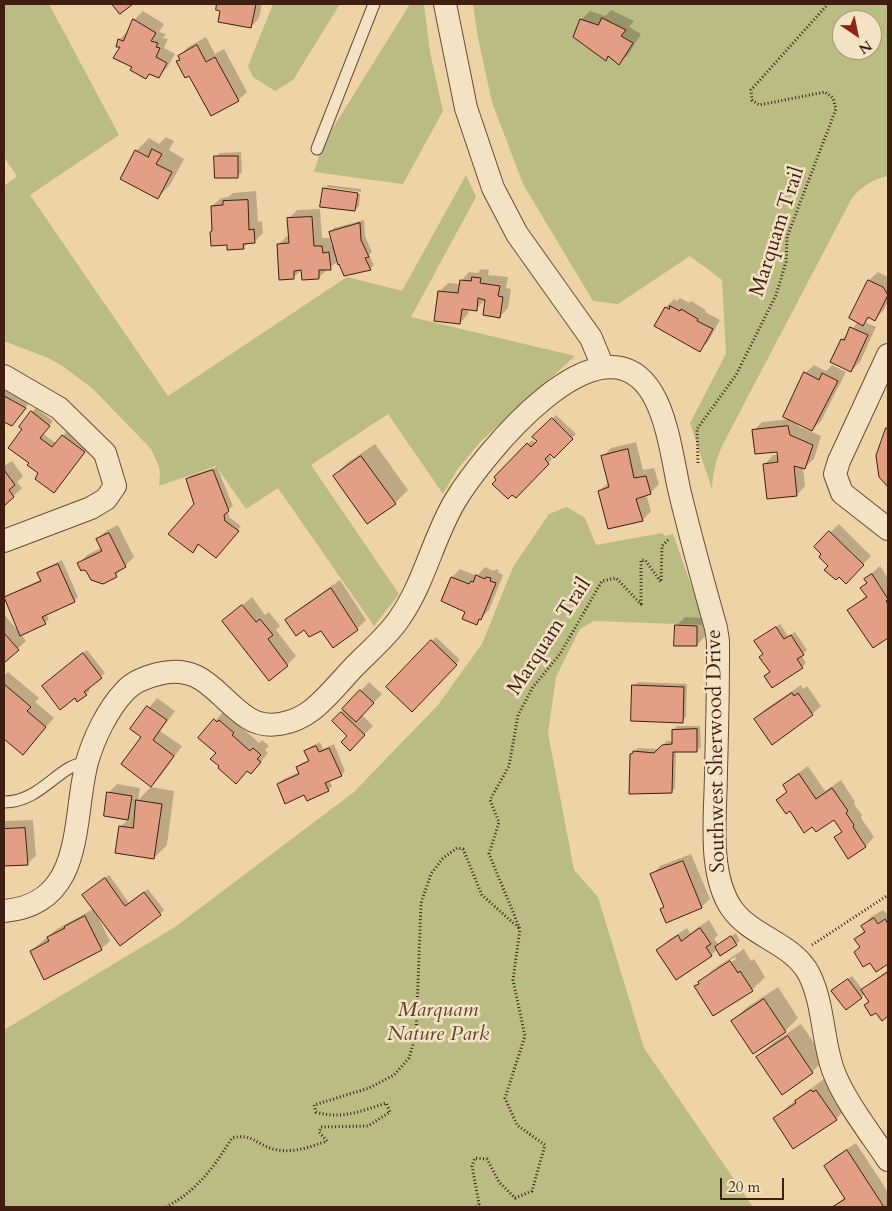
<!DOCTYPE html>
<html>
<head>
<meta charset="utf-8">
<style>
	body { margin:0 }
	#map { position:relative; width:892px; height:1211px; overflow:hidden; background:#eed3a6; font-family:Cardo,serif }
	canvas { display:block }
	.frame { position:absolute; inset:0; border:5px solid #401e11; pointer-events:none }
	.north { position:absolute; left:832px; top:10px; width:50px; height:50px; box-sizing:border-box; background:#f4e2c5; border:1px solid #ac947d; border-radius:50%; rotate:146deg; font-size:14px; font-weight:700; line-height:20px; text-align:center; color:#401e11 }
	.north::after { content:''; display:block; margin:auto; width:18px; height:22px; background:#8f2418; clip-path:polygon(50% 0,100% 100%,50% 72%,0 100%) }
	.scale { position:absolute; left:720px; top:1178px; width:64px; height:22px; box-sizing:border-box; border:2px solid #401e11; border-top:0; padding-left:6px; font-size:15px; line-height:18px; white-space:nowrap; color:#401e11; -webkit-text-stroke:4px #f4e2c5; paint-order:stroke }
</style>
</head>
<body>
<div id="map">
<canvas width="892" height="1211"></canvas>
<div class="frame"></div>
<div class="north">N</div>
<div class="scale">20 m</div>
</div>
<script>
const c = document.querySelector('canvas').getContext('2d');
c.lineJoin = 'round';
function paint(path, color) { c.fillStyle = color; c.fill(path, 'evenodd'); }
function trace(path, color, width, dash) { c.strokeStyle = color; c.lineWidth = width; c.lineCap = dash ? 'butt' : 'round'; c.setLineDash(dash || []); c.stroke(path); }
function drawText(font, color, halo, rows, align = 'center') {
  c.font = font + ' Cardo,serif'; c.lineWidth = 5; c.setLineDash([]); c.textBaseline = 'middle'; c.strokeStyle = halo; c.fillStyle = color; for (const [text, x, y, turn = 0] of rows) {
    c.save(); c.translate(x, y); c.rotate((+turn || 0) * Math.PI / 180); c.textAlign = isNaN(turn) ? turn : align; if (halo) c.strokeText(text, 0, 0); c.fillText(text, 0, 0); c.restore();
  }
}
paint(new Path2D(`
	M 4,4 L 49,4 L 119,135 L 30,195 L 168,396 L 347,277 L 402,291 L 466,175 L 476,197 L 411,317 L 575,356 L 481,441 L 457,470 L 443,494 L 388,414 L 311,465 L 399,594 L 374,626 L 278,488 L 246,509 L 216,466 L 159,486 L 160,472 L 158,464 L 151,449 L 93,389 L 64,367 L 48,358 L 4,341 L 4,186 L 17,176 L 4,157 Z
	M 273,4 L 340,4 L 293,80 L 275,91 L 253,77 L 248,66 Z
	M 410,4 L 424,4 L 430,52 L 443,111 L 403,184 L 314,172 L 323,144 Z
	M 476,4 L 888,4 L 888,176 C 873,179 862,186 852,198 L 723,444 C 716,459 713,472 712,489 L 690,423 L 726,354 L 722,280 L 690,256 L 618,304 L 593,301 L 523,184 L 492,102 L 478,38 L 473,5 ZM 842,20 L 872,20 L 872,50 L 842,50 Z
	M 567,507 L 585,518 L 596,545 L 662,533 L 665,536 L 673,534 L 705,625 L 594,621 L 580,629 L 556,677 L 548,733 L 574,870 L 598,897 L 644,1048 L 753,1207 L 4,1207 L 4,1030 L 175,927 L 354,792 L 438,705 L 482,644 L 513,567 L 549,514 Z`), '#bbbb84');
paint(new Path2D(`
	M 218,4 L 262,4 L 259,18 L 251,27 L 221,10 L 217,9 Z
	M 611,10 L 634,21 L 629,27 L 641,34 L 628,55 L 619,63 L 610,56 L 606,60 L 581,20 L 590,11 L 605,16 Z
	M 143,11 L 164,24 L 159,32 L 166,34 L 163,38 L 168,39 L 164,48 L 175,54 L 167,68 L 158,77 L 150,73 L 146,78 L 133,66 L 119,40 L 128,31 L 134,20 Z
	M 206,37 L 215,54 L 224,49 L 247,92 L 238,100 L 190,74 L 178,62 L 181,59 L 180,56 L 188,47 Z
	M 166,137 L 174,141 L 169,150 L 184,159 L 170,185 L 157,198 L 136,151 L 149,138 L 159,144 Z
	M 241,152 L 242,172 L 238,176 L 216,157 L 220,153 Z
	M 328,185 L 361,189 L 361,192 L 326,187 L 326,190 L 360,194 L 359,206 L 355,210 L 324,189 Z
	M 256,191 L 258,222 L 262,221 L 263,233 L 254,242 L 249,242 L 243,248 L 228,243 L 213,230 L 212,206 L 221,198 L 228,197 L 233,193 Z
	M 320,209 L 322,238 L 330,238 L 331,245 L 334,245 L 330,232 L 334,228 L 364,220 L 365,236 L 372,252 L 369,255 L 374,265 L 370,269 L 338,261 L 319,277 L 302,269 L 293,278 L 278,245 L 287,236 L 289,236 L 288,219 L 297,210 Z
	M 481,269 L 489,270 L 488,275 L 508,277 L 506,288 L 511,289 L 508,308 L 499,317 L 486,299 L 476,309 L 469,308 L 468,314 L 460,323 L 439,292 L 448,283 L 460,284 L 461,281 L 469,272 L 478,273 Z
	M 878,272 L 888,277 L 888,301 L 884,310 L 875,319 L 870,317 L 865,322 L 876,327 L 860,362 L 851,371 L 842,340 L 858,322 L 850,318 L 869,280 Z
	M 680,298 L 689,303 L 691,301 L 706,310 L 705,312 L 720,320 L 708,342 L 700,350 L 656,326 L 666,307 L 674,299 L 677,301 Z
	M 814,365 L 826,371 L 832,365 L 846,372 L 821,421 L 812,430 L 797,422 L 798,426 L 821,436 L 814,459 L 805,467 L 803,467 L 805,486 L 797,495 L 765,464 L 773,455 L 778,455 L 778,450 L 753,431 L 762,422 L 791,419 L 805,373 Z
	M 4,390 L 29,403 L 11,425 L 4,421 Z
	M 36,408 L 53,421 L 43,434 L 57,444 L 66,432 L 88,448 L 54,492 L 31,463 L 23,429 L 32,412 Z
	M 556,415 L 576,434 L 554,456 L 550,452 L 548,454 L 552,459 L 516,497 L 496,477 L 532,440 L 536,443 L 538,441 L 534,437 Z
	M 888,427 L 888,485 L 880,477 L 887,429 Z
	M 636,442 L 643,470 L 654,468 L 659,484 L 651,492 L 646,494 L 651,511 L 643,520 L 609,528 L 599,491 L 609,482 L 602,457 L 611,448 Z
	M 375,444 L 408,490 L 395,503 L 334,476 L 347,463 Z
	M 12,461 L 23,476 L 17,482 L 22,488 L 4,505 L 4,466 Z
	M 217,467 L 233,506 L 228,510 L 229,517 L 241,526 L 220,553 L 199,544 L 193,551 L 195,504 L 188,479 L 192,475 Z
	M 839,524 L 871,556 L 846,582 L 830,566 L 823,554 L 815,547 Z
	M 118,525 L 134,557 L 116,575 L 87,570 L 78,564 L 87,555 L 101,548 L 97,539 L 106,531 Z
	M 62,560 L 78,597 L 74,601 L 46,614 L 49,619 L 45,623 L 21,634 L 26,641 L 4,661 L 4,614 L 18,631 L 6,597 L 10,594 L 42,579 L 39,573 L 43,569 Z
	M 880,566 L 888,578 L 888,636 L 873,646 L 849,610 L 867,595 L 862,588 L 867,582 L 865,579 Z
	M 485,567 L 494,571 L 496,569 L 499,570 L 498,572 L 503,575 L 489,610 L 476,623 L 466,611 L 452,577 L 460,569 L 477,576 Z
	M 340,580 L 366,620 L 357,629 L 304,629 L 286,621 L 295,612 Z
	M 252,597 L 265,615 L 269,612 L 280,626 L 276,630 L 296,656 L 287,665 L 224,621 Z
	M 685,617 L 705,618 L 705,636 L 697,645 L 676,626 Z
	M 780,624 L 788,636 L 795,632 L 807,650 L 801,655 L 806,663 L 802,667 L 766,676 L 770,671 L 760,638 Z
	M 436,637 L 460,660 L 412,710 L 388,687 Z
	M 87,650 L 105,673 L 88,687 L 90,690 L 86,694 L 75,696 L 47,682 Z
	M 8,672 L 39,698 L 35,702 L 54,718 L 23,753 L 4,737 L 4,676 Z
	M 369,682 L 382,694 L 362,715 L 373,726 L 350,749 L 349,736 L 333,721 Z
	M 638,682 L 687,684 L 686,717 L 682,721 L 634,686 Z
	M 801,685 L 803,689 L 807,686 L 821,706 L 812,714 L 755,719 L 764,710 Z
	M 157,698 L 175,711 L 160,731 L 182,746 L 160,777 L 151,785 L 142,737 L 132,729 Z
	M 224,711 L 242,723 L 240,726 L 259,743 L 262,740 L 269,746 L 265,750 L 268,753 L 259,764 L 218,752 L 200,738 Z
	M 677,726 L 700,726 L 701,747 L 697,751 L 676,751 L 675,788 L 671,792 L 631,754 L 638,748 L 659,749 L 667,741 L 673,741 L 673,730 Z
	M 320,742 L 323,749 L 334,744 L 345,771 L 341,775 L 329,780 L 332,786 L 328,790 L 305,794 L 278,784 L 282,780 L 299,772 L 297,767 L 301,763 L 310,760 L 306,751 L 310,747 Z
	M 808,766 L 825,791 L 841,780 L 855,802 L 854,804 L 862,815 L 861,818 L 874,837 L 866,846 L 849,857 L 835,838 L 842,831 L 834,818 L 813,825 L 778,800 L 788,791 L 784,785 L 793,777 Z
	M 117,784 L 140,788 L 138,800 L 151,787 L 174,791 L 167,845 L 154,858 L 120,827 L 129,819 L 105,815 L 108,793 Z
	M 33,820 L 36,856 L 27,864 L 4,865 L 4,821 Z
	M 691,854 L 710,899 L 701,907 L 661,909 L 665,906 L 652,875 L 660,866 Z
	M 109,875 L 129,903 L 148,889 L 164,910 L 160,914 L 98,917 L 110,941 L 101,949 L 31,951 L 57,929 L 93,909 L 83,895 Z
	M 883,910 L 888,915 L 888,962 L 876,970 L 856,939 L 865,930 L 863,926 L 871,917 Z
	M 709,920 L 718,935 L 714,939 L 719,945 L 736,933 L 740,941 L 736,944 L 718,949 L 711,955 L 658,950 L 667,941 L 687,928 L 690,933 Z
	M 744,949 L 751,961 L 754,959 L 765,977 L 752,990 L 696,987 L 712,970 ZM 735,957 L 736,959 L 708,977 L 708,974 Z
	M 888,970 L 888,1015 L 882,1019 L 877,1011 L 866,1005 L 870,1001 L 865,993 L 861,997 L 833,991 L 852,976 L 863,990 L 872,982 Z
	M 778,987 L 798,1018 L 785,1031 L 754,1052 L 733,1021 L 746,1008 Z
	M 801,1024 L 825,1059 L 812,1072 L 758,1057 L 771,1044 Z
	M 825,1078 L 849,1106 L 836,1119 L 775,1119 L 788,1106 Z
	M 856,1143 L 888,1192 L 888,1207 L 833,1207 L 845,1197 L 825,1166 L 834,1157 Z`), '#0003');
const building = new Path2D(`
	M 112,4 L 133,4 L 120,14 Z
	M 217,4 L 256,4 L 251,28 L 218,22 L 220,11 L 216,10 Z
	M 602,18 L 626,30 L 621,36 L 633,43 L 619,65 L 608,56 L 606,61 L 573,37 L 580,19 L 598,25 Z
	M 133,19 L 156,33 L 151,41 L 158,43 L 156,47 L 160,48 L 156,57 L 167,63 L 159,78 L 149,74 L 146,79 L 130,70 L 132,67 L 113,58 L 120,47 L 116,47 L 118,39 L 123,41 Z
	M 197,45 L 206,62 L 215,57 L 239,101 L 211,116 L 189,76 L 185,78 L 176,61 L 180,60 L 178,56 Z
	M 152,149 L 162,154 L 156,164 L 172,172 L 158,199 L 120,179 L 135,150 L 148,157 Z
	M 214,156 L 238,156 L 238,178 L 215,178 Z
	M 323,188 L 358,193 L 355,211 L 320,207 Z
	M 248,200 L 249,230 L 254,229 L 255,243 L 243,244 L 244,249 L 227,250 L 227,245 L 211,246 L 210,232 L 212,231 L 211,206 L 223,205 L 223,201 Z
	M 312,217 L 314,246 L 322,246 L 323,253 L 329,252 L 331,270 L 319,270 L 319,279 L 302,280 L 301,270 L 294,271 L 294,279 L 279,280 L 277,244 L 289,243 L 287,218 Z
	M 360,223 L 361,240 L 369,257 L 365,258 L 371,270 L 344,276 L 339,264 L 338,265 L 329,232 Z
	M 472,277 L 481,278 L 480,283 L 500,286 L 498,296 L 503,297 L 500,318 L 483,315 L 485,300 L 478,298 L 477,311 L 462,309 L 460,324 L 434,321 L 438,291 L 458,293 L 460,280 L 471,281 Z
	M 868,280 L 883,287 L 888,295 L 875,321 L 868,317 L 863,326 L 849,318 Z
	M 670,306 L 680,311 L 681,309 L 698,319 L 697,321 L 713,329 L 700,352 L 654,326 L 665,307 L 669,309 Z
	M 850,327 L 868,335 L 851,372 L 830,362 L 841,339 L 844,340 Z
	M 804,372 L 819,380 L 822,373 L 838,381 L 812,431 L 783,417 Z
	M 4,396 L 26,408 L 12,426 L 4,422 Z
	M 31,411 L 50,426 L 40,438 L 52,447 L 62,435 L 85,452 L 54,493 L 35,479 L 38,473 L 27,465 L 29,463 L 8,448 L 22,429 L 19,427 Z
	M 552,418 L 573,439 L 554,458 L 550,454 L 545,459 L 549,464 L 516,498 L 512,495 L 508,499 L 492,484 L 496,480 L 494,477 L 527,443 L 531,447 L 537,441 L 532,437 Z
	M 788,426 L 790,435 L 813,445 L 805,469 L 794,466 L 797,496 L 767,499 L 763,464 L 778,462 L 777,452 L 755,454 L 752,430 Z
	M 886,428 L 888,429 L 888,487 L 879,477 L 876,456 Z
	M 628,449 L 634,478 L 646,476 L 651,494 L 636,499 L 643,521 L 608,529 L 598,491 L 609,487 L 601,456 Z
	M 361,456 L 396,504 L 367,524 L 333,476 Z
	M 4,470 L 15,485 L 9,490 L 14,497 L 4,506 Z
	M 213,470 L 229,511 L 224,515 L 225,521 L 239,531 L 216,558 L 198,544 L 193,553 L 168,534 L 194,504 L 186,479 Z
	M 829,531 L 864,565 L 846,584 L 839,577 L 836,580 L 824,570 L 828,566 L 819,557 L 821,554 L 814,547 Z
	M 109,533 L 126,567 L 115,573 L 117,577 L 103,584 L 91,580 L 86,571 L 83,570 L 81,571 L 77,563 L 102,551 L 96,539 Z
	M 58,564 L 75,602 L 42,617 L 46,624 L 20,636 L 4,597 L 41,581 L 37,573 Z
	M 872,574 L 888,599 L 886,601 L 888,604 L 888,638 L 873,648 L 847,610 L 867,597 L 860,588 L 867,583 L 864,579 Z
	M 476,575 L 485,579 L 486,577 L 491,578 L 490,581 L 496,583 L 481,620 L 479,619 L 477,625 L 462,619 L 465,612 L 441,601 L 451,577 L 469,584 L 471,581 L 473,582 Z
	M 331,588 L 358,630 L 333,648 L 321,631 L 309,637 L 304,630 L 296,636 L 285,620 Z
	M 242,605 L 256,622 L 260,619 L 273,635 L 268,639 L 288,666 L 269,681 L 222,621 Z
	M 675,625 L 697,626 L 697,646 L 674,646 Z
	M 776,627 L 784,639 L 791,635 L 804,655 L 797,659 L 803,668 L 772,688 L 764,676 L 770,672 L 759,657 L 763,654 L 754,641 Z
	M 4,633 L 19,650 L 4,663 Z
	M 431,640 L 457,665 L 412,712 L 386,687 Z
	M 83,653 L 102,678 L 84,692 L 87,695 L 77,702 L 75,698 L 60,710 L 42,686 Z
	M 4,684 L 31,707 L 27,711 L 46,727 L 23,755 L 4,739 Z
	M 632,685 L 684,687 L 683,723 L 631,721 Z
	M 360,690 L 374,703 L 356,722 L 342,709 Z
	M 792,693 L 794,696 L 798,693 L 813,715 L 772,745 L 754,719 Z
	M 147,706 L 167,720 L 153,740 L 174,756 L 151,787 L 121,764 L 141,737 L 130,729 Z
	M 341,712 L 365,735 L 350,751 L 341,742 L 347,736 L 332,721 Z
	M 214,719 L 217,722 L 219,720 L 234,733 L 232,735 L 250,751 L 253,748 L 261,755 L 257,759 L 261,762 L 251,774 L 247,771 L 236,784 L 218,768 L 219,766 L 210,759 L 216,753 L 198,738 Z
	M 697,729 L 697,752 L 673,752 L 672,793 L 629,794 L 630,754 L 633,753 L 633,751 L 654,753 L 662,745 L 672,744 L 672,730 Z
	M 316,746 L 319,752 L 329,748 L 342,776 L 325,783 L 329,791 L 307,801 L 304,795 L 285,804 L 277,784 L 299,774 L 296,767 L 309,761 L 304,751 Z
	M 799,774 L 816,799 L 832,788 L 848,811 L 846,813 L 854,825 L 853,827 L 866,847 L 848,859 L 834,837 L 842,832 L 834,820 L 816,832 L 812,827 L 804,833 L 790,811 L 786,814 L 776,800 L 787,792 L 783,785 Z
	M 107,792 L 132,796 L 128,820 L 104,816 Z
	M 136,800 L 162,804 L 154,859 L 115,853 L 119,826 L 133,828 Z
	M 25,828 L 28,865 L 4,866 L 4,829 Z
	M 683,861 L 702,908 L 666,923 L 660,909 L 664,907 L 650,874 Z
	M 105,878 L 125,906 L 144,892 L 161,915 L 120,946 L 82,895 Z
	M 85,916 L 102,950 L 44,980 L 30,951 L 49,941 L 47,937 L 65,928 L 64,927 Z
	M 874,918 L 878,924 L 885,919 L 888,924 L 888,964 L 876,972 L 870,963 L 863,967 L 854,952 L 860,947 L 854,939 L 865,932 L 861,926 Z
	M 700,928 L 711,944 L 706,947 L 712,956 L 676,980 L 656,950 L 678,935 L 681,941 Z
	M 731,936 L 737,945 L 720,956 L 715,947 Z
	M 730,961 L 738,973 L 740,971 L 753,991 L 713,1016 L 694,986 L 699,984 L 698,982 Z
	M 888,972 L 888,1016 L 882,1021 L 876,1013 L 871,1016 L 864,1005 L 869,1002 L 861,990 Z
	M 848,979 L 862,998 L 846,1010 L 831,991 Z
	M 764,999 L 786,1032 L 753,1054 L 731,1021 Z
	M 788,1036 L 813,1073 L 782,1095 L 756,1057 Z
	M 811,1090 L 813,1092 L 816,1090 L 837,1120 L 793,1149 L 773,1118 L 796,1103 L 795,1101 Z
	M 847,1150 L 884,1207 L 832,1207 L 845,1199 L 824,1166 Z`);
paint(building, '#e29f83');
trace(building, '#401e11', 1);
const service = new Path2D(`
	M 317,149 L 374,4
	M 4,802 C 42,802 59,763 87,763`);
const minor = new Path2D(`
	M 445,4 L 466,108 L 493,188 L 517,234 L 591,338 L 603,367
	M 888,355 L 839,461 L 835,474 L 842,493 L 888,529
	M 4,376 L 59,408 L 105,453 L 115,486 L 106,499 L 91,508 L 4,541
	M 4,911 C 86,904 72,819 87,762 C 94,738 107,710 125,691 C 133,682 146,677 158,674 C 203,662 217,698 248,718 C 268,731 295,723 312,710 C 327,698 339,683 352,669 C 367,653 386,638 399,619 C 424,584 433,538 455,501 C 482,456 601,308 652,393 C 667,417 673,460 679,489 C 690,535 703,582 716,628 L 718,641 L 718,661 C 718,698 717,735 716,771 C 716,813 707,873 732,909 C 752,937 793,943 809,974 C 824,1004 822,1039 833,1070 C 844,1100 870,1133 888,1160`);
trace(service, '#6c4b36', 13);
trace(minor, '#6c4b36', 24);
trace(new Path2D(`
	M 698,463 L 697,429 L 736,375 L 776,295 L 786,262 L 787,237 L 836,109 L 833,98 L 825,92 L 759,105 L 752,100 L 751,90 L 828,4
	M 812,945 L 888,895
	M 166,1207 C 197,1191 214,1167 232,1138 C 252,1133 256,1144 273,1149 C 292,1154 310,1147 327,1141 L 319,1132 L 321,1127 L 368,1126 L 390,1112 L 386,1103 C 362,1111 340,1120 316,1112 L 314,1105 L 369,1088 L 394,1075 L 409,1058 L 416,1035 L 421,903 L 431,874 L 443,858 L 457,848 L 463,849 L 482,895 L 520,929 L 489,854 L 499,822 L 490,800 L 509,766 L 518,715 L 533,687 L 560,654 L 602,581 L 616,578 L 641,604 L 641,560 L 645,560 L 661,582 L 662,546 L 669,539
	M 476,1207 L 479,1204 L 472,1166 L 475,1158 L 487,1159 L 499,1182 L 515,1198 L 532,1191 L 545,1145 L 517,1125 L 505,1098 L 525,1036 L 513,980 L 520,929`), '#401e11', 3, [1, 2.5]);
trace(service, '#f4e2c5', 11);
trace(minor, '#f4e2c5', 22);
drawText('21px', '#401e11', '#f4e2c5', [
	["Marquam Trail",778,232,-72],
	["Marquam Trail",550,637,-57],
	["Southwest Sherwood Drive",717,751,-91]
]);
drawText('italic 21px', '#5f452e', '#f4e2c5', [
	["Marquam",438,1011],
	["Nature Park",438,1035]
]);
</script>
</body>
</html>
